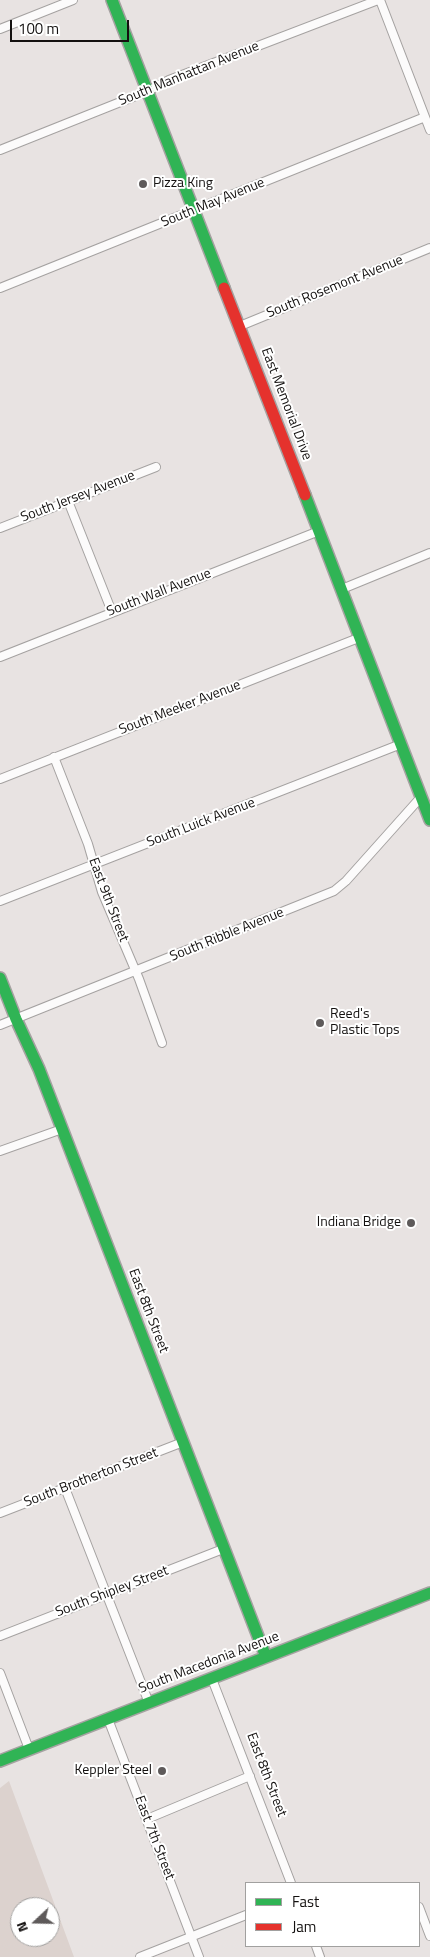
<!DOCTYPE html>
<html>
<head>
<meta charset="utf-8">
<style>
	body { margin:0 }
	#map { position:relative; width:430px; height:1957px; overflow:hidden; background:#e8e3e2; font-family:"Titillium Web",sans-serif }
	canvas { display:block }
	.legend { position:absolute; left:245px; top:1882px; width:175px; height:65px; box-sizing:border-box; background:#fff; border:1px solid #a1a09f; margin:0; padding:6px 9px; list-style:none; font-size:15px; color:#141110 }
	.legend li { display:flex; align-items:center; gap:10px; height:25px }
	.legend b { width:25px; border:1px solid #a1a09f }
	.north { position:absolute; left:10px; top:1897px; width:50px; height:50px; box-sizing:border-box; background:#fff; border:1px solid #a1a09f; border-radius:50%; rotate:249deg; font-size:14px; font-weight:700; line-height:20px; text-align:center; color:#141110 }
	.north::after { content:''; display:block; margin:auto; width:18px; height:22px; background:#5e5a5a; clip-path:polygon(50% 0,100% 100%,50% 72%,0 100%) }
	.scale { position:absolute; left:10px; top:20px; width:119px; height:22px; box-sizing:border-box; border:2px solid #141110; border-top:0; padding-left:6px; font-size:15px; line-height:18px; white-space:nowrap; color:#141110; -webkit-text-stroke:4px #fff; paint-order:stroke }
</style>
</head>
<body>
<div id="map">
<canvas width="430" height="1957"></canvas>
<ul class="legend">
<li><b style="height:6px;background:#30b455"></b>Fast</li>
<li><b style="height:6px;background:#e5322d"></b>Jam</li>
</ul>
<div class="north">N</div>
<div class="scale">100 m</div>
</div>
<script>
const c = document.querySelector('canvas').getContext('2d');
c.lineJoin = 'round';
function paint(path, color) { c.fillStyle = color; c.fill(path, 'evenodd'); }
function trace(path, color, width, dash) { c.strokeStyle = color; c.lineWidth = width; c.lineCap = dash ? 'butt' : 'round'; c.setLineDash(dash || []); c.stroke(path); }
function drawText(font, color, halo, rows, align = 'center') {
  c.font = font + ' "Titillium Web",sans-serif'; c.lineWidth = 4; c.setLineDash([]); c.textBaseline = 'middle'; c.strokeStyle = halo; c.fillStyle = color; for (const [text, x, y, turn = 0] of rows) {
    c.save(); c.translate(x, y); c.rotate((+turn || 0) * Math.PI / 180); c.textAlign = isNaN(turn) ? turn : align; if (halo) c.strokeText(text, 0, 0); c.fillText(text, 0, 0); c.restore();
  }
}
paint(new Path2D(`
	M 9,1781 L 74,1957 L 0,1957 L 0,1788 ZM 20,1907 L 50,1907 L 50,1937 L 20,1937 Z`), '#dcd2ce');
const street = new Path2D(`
	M 380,0 L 430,130
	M 0,29 L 73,0
	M 0,150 L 148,91 L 169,80 L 378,0
	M 0,288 L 425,117
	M 240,326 L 430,248
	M 68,501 L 112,612
	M 0,528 L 156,467
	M 342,589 L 430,553
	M 0,657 L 319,531
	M 54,757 L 88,844 L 102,892 L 139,979 L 162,1043
	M 0,779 L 361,637
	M 0,901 L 401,744
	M 0,1025 L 334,891 L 346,881 L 421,797
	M 0,1151 L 62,1129
	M 65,1488 L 149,1703
	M 0,1513 L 183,1442
	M 0,1636 L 223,1549
	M 0,1673 L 29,1749
	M 212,1679 L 291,1883
	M 108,1719 L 199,1957
	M 147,1819 L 250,1776
	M 419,1907 L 430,1936
	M 316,1946 L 320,1957
	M 140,1957 L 246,1915`);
const fast = new Path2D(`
	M 112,0 L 224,288
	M 305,495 L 430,820
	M 0,978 L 16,1019 L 39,1069 L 266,1657
	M 0,1761 L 430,1593`);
const jam = new Path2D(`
	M 224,288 L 305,495`);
trace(street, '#a5a2a1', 10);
trace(fast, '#a5a2a1', 14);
trace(jam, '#a5a2a1', 14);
trace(street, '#fcfbfb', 8);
trace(fast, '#30b455', 11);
trace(jam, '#e5322d', 11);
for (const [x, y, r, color] of [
	[143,184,5,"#5e5a5a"],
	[320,1023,5,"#5e5a5a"],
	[411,1223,5,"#5e5a5a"],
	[162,1771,5,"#5e5a5a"]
]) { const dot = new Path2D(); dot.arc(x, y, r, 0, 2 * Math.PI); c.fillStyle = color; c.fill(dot); trace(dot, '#fff', 2); }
drawText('14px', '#141110', '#fff', [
	["South Manhattan Avenue",189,74,-22],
	["South May Avenue",213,203,-22],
	["South Rosemont Avenue",335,287,-22],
	["East Memorial Drive",286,404,69],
	["South Jersey Avenue",78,497,-21],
	["South Wall Avenue",159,593,-21],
	["South Meeker Avenue",180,708,-21],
	["South Luick Avenue",201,823,-21],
	["East 9th Street",108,900,69],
	["South Ribble Avenue",227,935,-22],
	["East 8th Street",148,1311,69],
	["South Brotherton Street",91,1478,-21],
	["South Shipley Street",112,1592,-21],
	["South Macedonia Avenue",209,1663,-21],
	["East 8th Street",266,1775,69],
	["East 7th Street",154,1838,69]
]);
drawText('14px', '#141110', '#fff', [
	["Pizza King",153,184],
	["Reed's",330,1015],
	["Plastic Tops",330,1031],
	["Indiana Bridge",401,1223,"right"],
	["Keppler Steel",152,1771,"right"]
], 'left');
</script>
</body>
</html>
